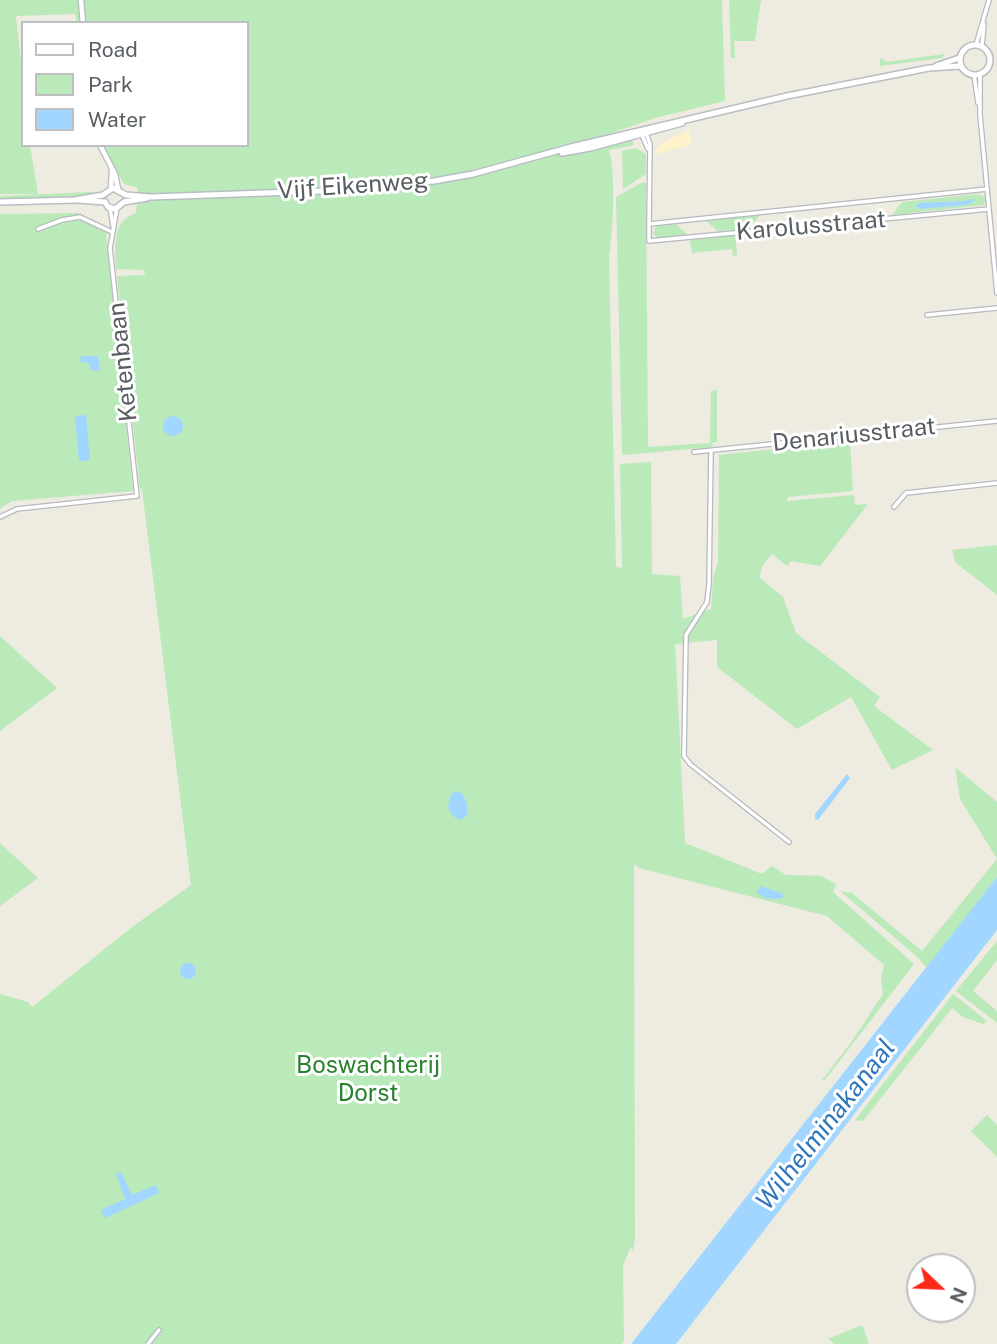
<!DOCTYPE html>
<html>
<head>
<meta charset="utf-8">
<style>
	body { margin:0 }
	#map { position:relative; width:997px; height:1344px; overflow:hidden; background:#eeebe0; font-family:"Public Sans",sans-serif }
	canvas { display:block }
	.legend { position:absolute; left:21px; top:21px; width:228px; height:126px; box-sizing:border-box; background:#fff; border:2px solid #bdbfc1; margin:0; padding:9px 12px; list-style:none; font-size:21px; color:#595e63 }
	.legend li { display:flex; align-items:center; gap:14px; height:35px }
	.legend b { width:35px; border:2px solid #bdbfc1 }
	.north { position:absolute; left:906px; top:1253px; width:70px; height:70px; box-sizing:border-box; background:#fff; border:2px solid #bdbfc1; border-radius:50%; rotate:113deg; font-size:19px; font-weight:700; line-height:28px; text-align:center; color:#595e63 }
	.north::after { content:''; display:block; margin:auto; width:24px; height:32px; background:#fc2919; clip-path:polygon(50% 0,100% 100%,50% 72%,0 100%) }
</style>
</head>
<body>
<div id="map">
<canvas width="997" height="1344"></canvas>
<ul class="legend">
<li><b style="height:9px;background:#fff"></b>Road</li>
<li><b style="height:19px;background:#bae9ba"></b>Park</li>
<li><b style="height:19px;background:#a0d6ff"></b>Water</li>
</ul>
<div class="north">N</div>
</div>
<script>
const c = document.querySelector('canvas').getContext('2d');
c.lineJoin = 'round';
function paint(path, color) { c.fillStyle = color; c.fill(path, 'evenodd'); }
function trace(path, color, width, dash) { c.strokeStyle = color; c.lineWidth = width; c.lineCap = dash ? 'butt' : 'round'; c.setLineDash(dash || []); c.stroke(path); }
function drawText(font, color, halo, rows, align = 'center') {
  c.font = font + ' "Public Sans",sans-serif'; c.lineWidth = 6; c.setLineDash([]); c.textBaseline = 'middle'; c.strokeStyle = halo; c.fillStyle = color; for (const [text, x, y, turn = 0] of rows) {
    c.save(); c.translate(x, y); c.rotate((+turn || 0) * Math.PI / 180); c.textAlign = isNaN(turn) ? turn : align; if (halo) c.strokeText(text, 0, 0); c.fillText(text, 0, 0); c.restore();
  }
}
paint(new Path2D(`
	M 0,0 L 722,0 L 725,101 L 655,118 L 609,134 L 609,145 L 631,139 L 634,145 L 609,150 C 616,169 613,235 609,256 L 616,567 L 622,568 L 620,464 L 651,462 L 652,574 L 680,576 L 683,619 L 711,609 L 713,578 L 718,562 L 719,455 L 850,441 L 853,491 L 788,497 L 787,501 L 854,495 L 855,505 L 868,504 L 820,566 L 791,561 L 787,566 L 772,554 L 763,565 L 759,577 L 783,597 L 796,633 L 880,697 L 874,706 L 933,750 L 892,770 L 851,697 L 797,729 L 717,667 L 717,640 L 675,644 L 685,843 L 762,874 L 772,866 L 786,875 L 821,876 L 836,884 L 833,892 L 914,964 L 825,1080 L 822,1080 L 850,1044 L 883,994 L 881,980 L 884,965 L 827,916 L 639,868 L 634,863 L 635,1238 L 633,1252 L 631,1246 L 623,1266 L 624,1341 L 622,1344 L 0,1344 L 0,994 L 28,1002 L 32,1007 L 132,927 L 191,885 L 142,489 L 140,489 L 117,276 L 145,275 L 144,270 L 116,269 C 115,248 111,221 136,213 L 138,188 L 124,184 L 102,145 L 247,145 L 247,23 L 77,23 L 75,14 L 16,16 L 23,81 L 23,145 L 30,145 L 38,194 L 0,194 Z
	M 729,0 L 761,0 L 755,41 L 734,41 L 735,58 L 731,58 Z
	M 945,54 L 942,58 L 880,66 L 880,59 L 884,59 L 885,62 Z
	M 636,148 L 646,154 L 646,174 L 623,189 L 622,151 Z
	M 643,182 L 646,183 L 646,188 L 648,447 L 710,443 L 711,391 L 717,390 L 717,442 L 712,443 L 713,447 L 623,455 L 622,453 L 616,197 Z
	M 92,192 L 92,195 L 85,196 L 0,200 L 0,196 Z
	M 979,194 L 986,198 L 984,205 L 892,215 L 902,202 ZM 971,199 L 966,205 L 920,209 L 915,207 L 921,203 L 964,201 Z
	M 80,213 L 106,233 L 133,491 L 12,501 L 0,509 L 0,214 Z
	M 760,215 L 749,229 L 718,231 L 706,221 Z
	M 676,224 L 688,235 L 658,238 L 653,234 L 656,226 Z
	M 735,235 L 737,256 L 733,256 L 732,249 L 692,253 L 690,240 Z
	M 997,545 L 997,595 L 956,563 L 952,550 Z
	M 0,636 L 57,688 L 0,731 Z
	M 955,767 L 997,802 L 997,877 L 927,968 L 915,955 L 840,891 L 852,893 L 922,951 L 997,859 L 960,799 Z
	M 0,843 L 38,878 L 0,906 Z
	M 997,941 L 997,960 L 973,991 L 997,1011 L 997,1023 L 956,991 Z
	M 953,994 L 987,1021 L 983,1024 L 963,1017 L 952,1008 L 863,1121 L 855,1120 Z
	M 987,1115 L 997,1125 L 997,1157 L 971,1131 Z
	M 862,1325 L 869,1344 L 835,1344 L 828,1339 Z`), '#bae9ba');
paint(new Path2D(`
	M 690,130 L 691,145 L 656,154 L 654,152 L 662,143 Z`), '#fef2cb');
paint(new Path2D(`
	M 971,199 L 975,201 L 966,205 L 920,209 L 915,206 L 920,203 L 964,201 Z
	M 81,356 L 98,356 L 100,371 L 91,370 L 89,363 L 80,362 Z
	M 86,415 L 90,460 L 79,461 L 75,416 Z
	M163 426a10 10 0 1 1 20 0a10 10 0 1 1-20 0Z
	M 847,774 L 850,778 L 818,820 L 815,819 L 815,814 Z
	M 454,791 L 462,793 L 467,804 L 467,815 L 461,820 L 454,817 L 448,808 L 450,797 Z
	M 997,877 L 997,930 L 676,1344 L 631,1344 Z
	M 761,886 L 783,894 L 783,897 C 774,901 764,899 757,892 Z
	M180 971a8 8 0 1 1 16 0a8 8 0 1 1-16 0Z
	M 121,1172 L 132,1195 L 156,1185 L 159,1193 L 105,1218 L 101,1210 L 125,1199 L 116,1174 Z`), '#a0d6ff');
const minor = new Path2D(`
	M 976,45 L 989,0
	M 982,46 L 984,24
	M 980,74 L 980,115 L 997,293
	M 974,75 L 978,103
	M 646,133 L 650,144 L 649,224 L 987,189
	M 642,135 L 648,149
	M 110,208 L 113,226
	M 649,224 L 649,241 L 989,209
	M 38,229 L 62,220 L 80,217 L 112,232
	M 927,315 L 997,308
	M 711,451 L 709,584 L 707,602 L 686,635 L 684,756 L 690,764 L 789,842
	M 694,452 L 997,421
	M 894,507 L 906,493 L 997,483
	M 0,517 L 17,509 L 137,496 L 110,248 L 117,208
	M 148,1344 L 159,1330`);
const tertiary = new Path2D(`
	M 81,0 L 83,23
	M 100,145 L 115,174 L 118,189
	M 111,189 L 112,169`);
const secondary = new Path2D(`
	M960 60a15 15 0 1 1 30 0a15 15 0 1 1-30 0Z
	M 936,66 L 959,58
	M 562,153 L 590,148 L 682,123
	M 78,200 L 105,202
	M 0,202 L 75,200 L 103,195 L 113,188 L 126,195 L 150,197 L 323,191 L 434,181 L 473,174 L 571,147 L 787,96 L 929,68 L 961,66
	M 105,202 L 108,207 L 115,209 L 124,202
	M 124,202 L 147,198`);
trace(minor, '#b6b9bf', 6);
trace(tertiary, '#b6b9bf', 7);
trace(secondary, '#b9bdc4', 8);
trace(minor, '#fff', 3.5);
trace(tertiary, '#fff', 4.5);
trace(secondary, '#fff', 5);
drawText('24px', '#595e63', '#fff', [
	["Vijf Eikenweg",353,186,-4],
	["Karolusstraat",811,226,-5],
	["Ketenbaan",123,362,-96],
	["Denariusstraat",854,435,-6]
]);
drawText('24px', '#2a822e', '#fff', [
	["Boswachterij",368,1066],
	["Dorst",368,1094]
]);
drawText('italic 26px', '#3176bc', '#fff', [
	["Wilhelminakanaal",826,1125,-52]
]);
</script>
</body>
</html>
